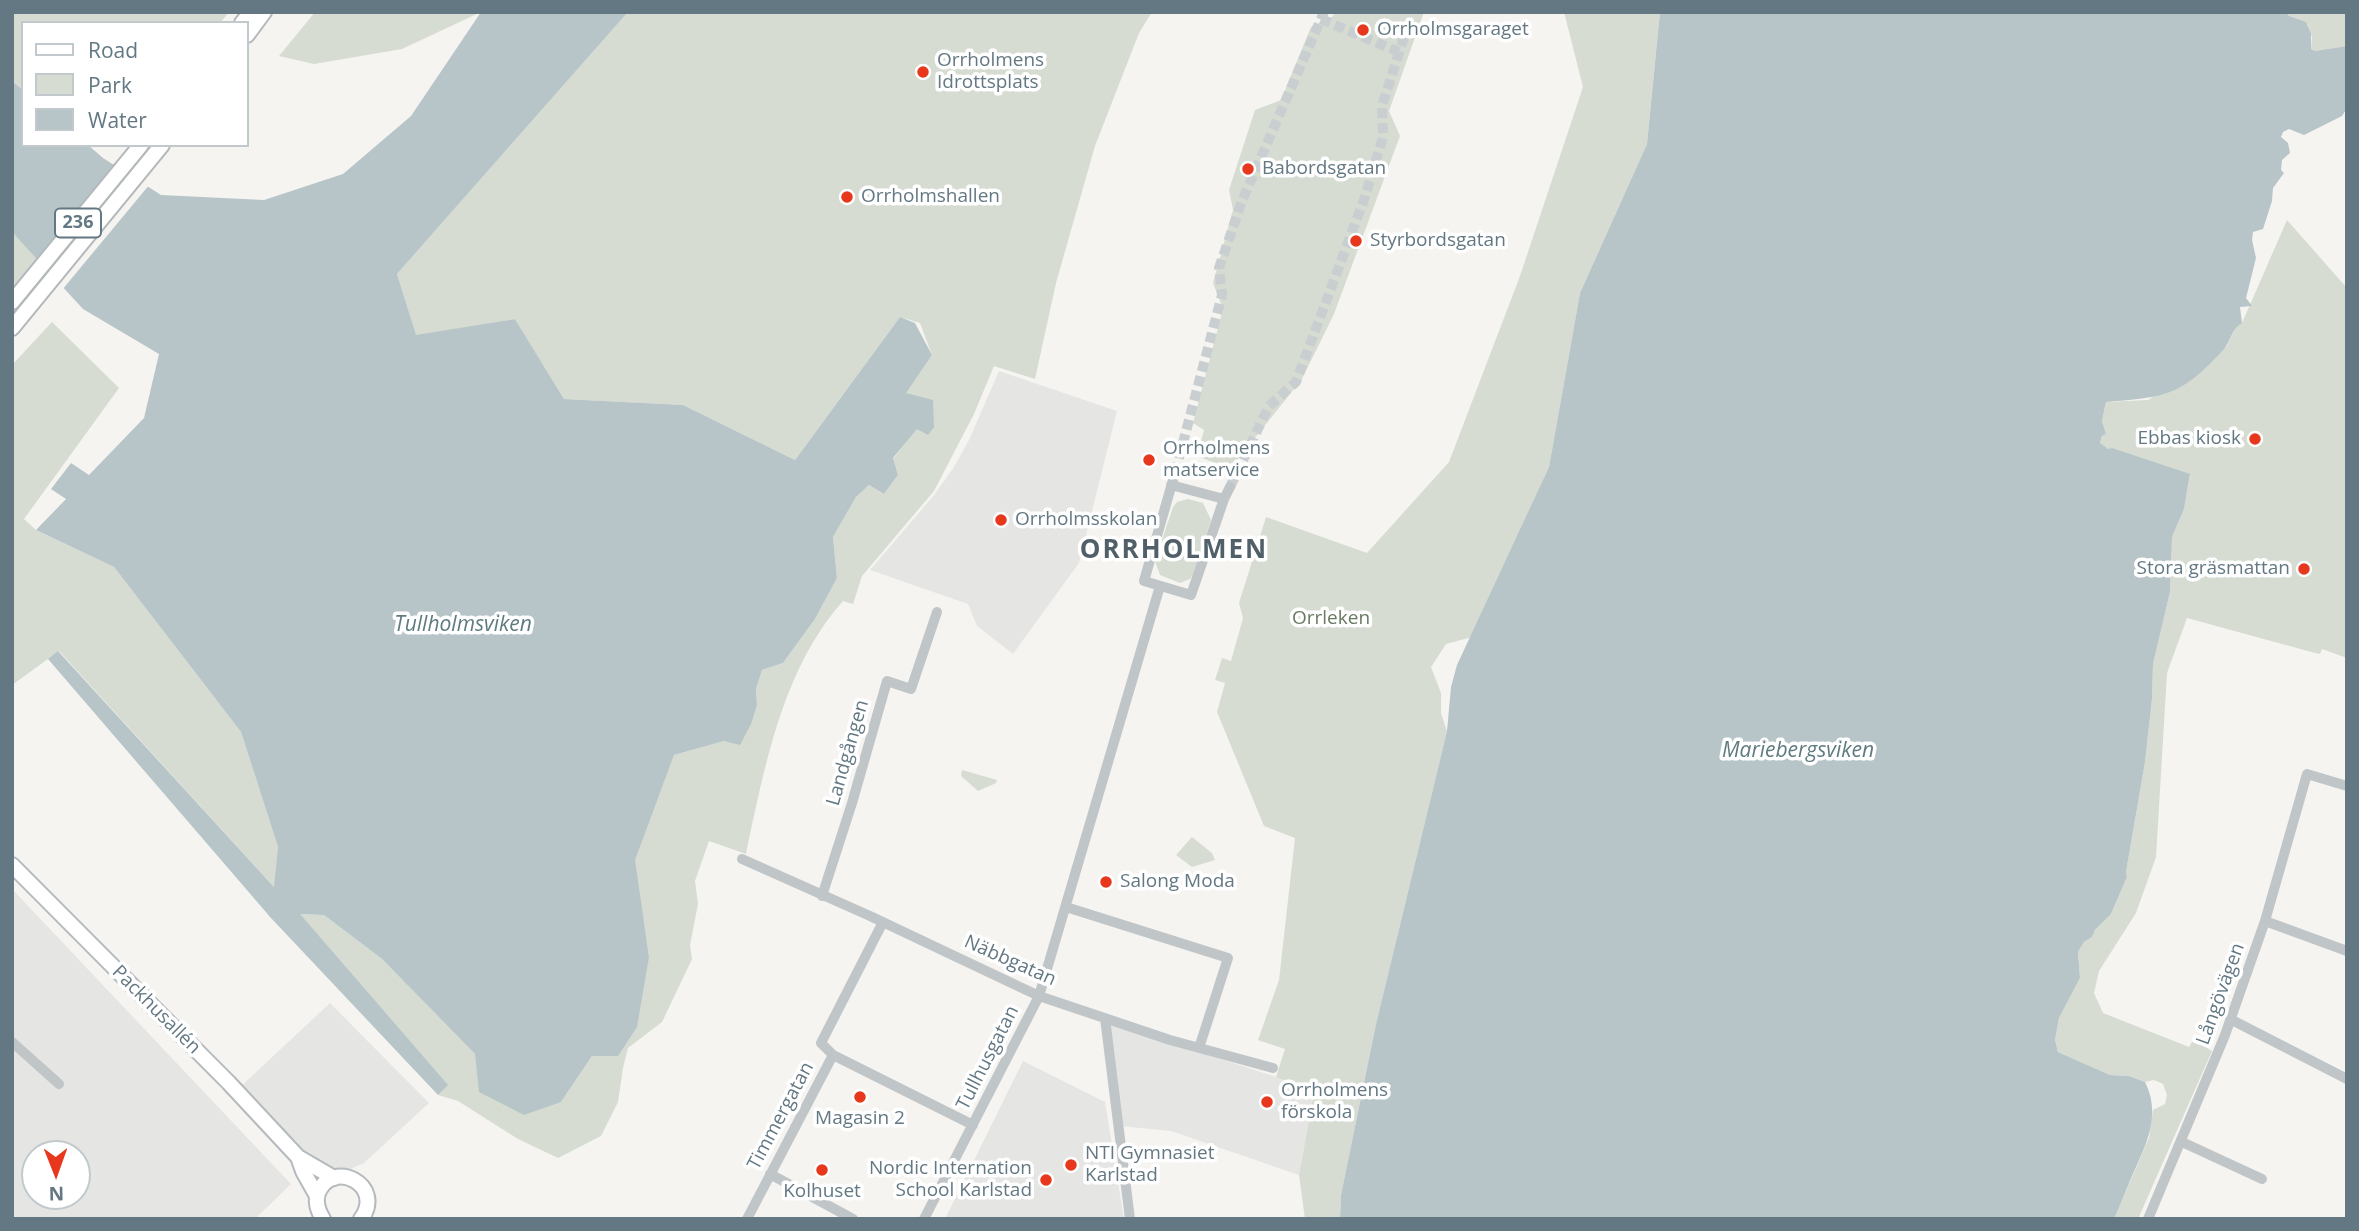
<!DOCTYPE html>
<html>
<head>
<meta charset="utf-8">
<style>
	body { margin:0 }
	#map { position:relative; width:2359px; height:1231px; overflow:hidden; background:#f5f4f1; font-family:"Open Sans",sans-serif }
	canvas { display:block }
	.frame { position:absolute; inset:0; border:14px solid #637883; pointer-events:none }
	.legend { position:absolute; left:21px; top:21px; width:228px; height:126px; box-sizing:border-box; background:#fff; border:2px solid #c1c9cd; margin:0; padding:9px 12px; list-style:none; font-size:21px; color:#637883 }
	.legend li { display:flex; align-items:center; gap:14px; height:35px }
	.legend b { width:35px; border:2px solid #c1c9cd }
	.north { position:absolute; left:21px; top:1140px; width:70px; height:70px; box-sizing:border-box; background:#fff; border:2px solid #c1c9cd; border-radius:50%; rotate:179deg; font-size:19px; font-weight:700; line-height:28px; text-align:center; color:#637883 }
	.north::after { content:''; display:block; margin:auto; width:24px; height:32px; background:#e7381e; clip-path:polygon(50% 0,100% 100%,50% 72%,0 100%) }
</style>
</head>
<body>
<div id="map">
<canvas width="2359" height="1231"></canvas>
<div class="frame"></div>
<ul class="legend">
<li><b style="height:9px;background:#fff"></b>Road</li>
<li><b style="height:19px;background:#d6dcd2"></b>Park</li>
<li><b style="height:19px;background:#b7c5c8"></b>Water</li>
</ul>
<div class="north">N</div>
</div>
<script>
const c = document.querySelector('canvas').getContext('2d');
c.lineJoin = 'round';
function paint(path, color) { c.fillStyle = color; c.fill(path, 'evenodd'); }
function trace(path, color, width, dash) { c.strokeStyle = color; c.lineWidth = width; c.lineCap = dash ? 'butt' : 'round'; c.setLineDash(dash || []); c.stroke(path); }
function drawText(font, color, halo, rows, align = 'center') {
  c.font = font + ' "Open Sans",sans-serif'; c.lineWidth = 7; c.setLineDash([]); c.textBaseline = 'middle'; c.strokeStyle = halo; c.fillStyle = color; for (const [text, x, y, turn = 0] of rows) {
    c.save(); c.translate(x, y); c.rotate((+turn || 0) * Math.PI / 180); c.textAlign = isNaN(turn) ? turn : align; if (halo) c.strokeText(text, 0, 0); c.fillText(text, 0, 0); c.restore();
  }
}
paint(new Path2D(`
	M 999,371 L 1117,411 L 1079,563 L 1013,654 L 977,626 L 968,604 L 870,570 L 934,495 L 954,467 L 969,440 Z
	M 12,889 L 291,1184 L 255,1219 L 12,1219 ZM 35,1154 L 77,1154 L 77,1196 L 35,1196 Z
	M 330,1003 L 429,1103 L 364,1163 L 348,1170 L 327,1168 L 300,1153 L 239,1088 Z
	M 1108,1022 L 1276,1077 L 1314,1092 L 1299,1175 L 1171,1131 L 1120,1126 Z
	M 1023,1061 L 1105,1102 L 1124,1219 L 945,1219 Z`), '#e5e6e4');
paint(new Path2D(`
	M 12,12 L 229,12 L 220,23 L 23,23 L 23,90 L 12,81 Z
	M 315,12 L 481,12 L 402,49 L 314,64 L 279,56 Z
	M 628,12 L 1152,12 L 1139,33 L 1095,146 L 1056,283 L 1035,379 L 994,366 L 974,414 L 934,491 L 862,576 L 853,604 L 843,601 C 782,670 765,766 746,854 L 709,841 L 695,881 L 698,904 L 690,945 L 692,959 L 662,1022 L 628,1048 L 623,1068 L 618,1102 L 601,1136 L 558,1158 L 518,1139 L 458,1101 L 438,1095 L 447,1085 L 299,914 L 324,915 L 382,959 L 475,1054 L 561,1102 L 592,1056 L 649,957 L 634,860 L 674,755 L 724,741 L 757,705 L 756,689 L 762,670 L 783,663 L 815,619 L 837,578 L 833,537 L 856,497 L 869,485 L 884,494 L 898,475 L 893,459 L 917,428 L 905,393 L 932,355 L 920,323 L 900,317 L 795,460 L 683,405 L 564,399 L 515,319 L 416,336 L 397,274 Z
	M 1335,12 L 1424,12 L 1389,111 L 1400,136 L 1334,314 L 1302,379 L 1230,469 L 1197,456 L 1204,430 L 1193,423 L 1223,309 L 1213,283 L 1233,210 L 1229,190 L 1255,110 L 1281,100 L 1311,27 L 1332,17 Z
	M 1564,12 L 1660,12 L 1647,144 L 1580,293 L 1549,467 L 1472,637 L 1446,644 L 1431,667 L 1441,693 L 1441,713 L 1447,731 L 1376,1024 L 1341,1195 L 1340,1219 L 1305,1219 L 1299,1175 L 1314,1092 L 1276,1077 L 1285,1049 L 1258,1040 L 1279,980 L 1295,838 L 1264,826 L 1217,712 L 1225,683 L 1215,680 L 1222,658 L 1231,661 L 1243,618 L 1239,603 L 1266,517 L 1367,553 L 1449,462 L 1520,276 L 1583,87 Z
	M 2286,12 L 2347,12 L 2347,46 L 2315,51 L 2311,49 L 2312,37 L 2308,25 L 2289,16 Z
	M 2287,220 L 2347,288 L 2347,658 L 2322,649 L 2320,654 L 2315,653 L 2187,618 L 2167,673 L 2156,857 L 2136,913 L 2099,971 L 2094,993 L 2103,1013 L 2189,1047 L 2193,1040 L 2212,1051 L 2138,1219 L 2114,1219 L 2149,1138 L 2153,1110 L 2165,1104 L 2167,1095 L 2163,1084 L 2154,1080 L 2145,1082 L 2129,1076 L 2110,1075 L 2058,1052 L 2055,1040 L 2059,1018 L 2080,978 L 2078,952 L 2084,942 L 2092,937 L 2095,930 L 2111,914 L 2127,877 L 2126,872 L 2145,762 L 2152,699 L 2153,664 L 2170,592 L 2172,537 L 2184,509 L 2190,475 L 2102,447 L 2100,443 L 2102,436 L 2106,434 L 2102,421 L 2106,402 L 2148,400 L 2227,346 L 2237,325 L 2242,323 Z
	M 12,232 L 38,259 L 12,288 Z
	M 52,322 L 119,388 L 24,519 L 36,530 L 114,567 L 241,732 L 278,847 L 275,888 L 59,651 L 12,685 L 12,365 Z
	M 1188,499 L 1203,503 L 1211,520 L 1193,574 L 1190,579 L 1180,583 L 1160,575 L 1155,561 L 1173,507 L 1177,502 Z
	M 962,770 L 997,780 L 996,783 L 978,791 L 961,776 Z
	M 1192,837 L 1212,853 L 1215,860 L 1192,867 L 1176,855 Z`), '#d6dcd2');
paint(new Path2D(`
	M 481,12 L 628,12 L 397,274 L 416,335 L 515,319 L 564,399 L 683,405 L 795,460 L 900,317 L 915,323 L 932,355 L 906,393 L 933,400 L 934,427 L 928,435 L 917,429 L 893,458 L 898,475 L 884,494 L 869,485 L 856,497 L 833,537 L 837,578 L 815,619 L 783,663 L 762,670 L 756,689 L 757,705 L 751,724 L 740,745 L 724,741 L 674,755 L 635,860 L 649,957 L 637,1027 L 618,1056 L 592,1056 L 561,1102 L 524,1115 L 479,1092 L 475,1054 L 382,959 L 324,915 L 300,914 L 448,1085 L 438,1095 L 271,918 L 48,659 L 58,651 L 274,887 L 278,847 L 241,732 L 114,567 L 36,530 L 66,499 L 51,489 L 71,463 L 89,475 L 144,418 L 159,354 L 83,309 L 12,232 L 12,81 L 23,90 L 23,145 L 88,145 L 103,158 L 161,195 L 264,200 L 343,174 L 411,116 Z
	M 1660,12 L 2286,12 L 2289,16 L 2306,22 L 2311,33 L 2311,49 L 2315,51 L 2347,46 L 2347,108 L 2342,116 L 2304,135 L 2289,129 L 2283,132 L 2281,137 L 2288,143 L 2290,153 L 2282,160 L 2281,170 L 2284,173 L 2273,188 L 2272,201 L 2263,229 L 2253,232 L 2252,240 L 2256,258 L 2246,298 L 2252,306 L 2240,307 L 2242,323 C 2232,328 2231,341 2224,349 C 2181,396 2167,397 2106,402 L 2102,421 L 2106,434 L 2102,436 L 2100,443 L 2108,449 L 2112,448 L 2190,474 L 2184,509 L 2172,537 L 2170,592 L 2153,664 L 2152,699 L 2145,762 L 2126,872 L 2127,877 L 2111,914 L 2095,930 L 2092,937 L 2084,942 L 2078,952 L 2080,978 L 2059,1018 L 2055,1040 L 2058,1052 L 2110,1075 L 2129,1076 L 2145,1082 C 2160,1112 2149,1139 2136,1167 C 2128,1184 2122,1202 2114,1219 L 1340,1219 L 1341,1195 L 1376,1024 L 1447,731 L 1451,687 L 1457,665 L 1549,467 L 1580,293 L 1647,144 Z`), '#b7c5c8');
paint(new Path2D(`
	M 116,162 L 150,184 L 62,290 L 36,262 Z`), '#f5f4f1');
trace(new Path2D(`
	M 1321,19 L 1399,52
	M 1175,473 L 1222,295 L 1219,268 L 1242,201 L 1324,12
	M 1230,487 L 1269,406 L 1296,382 L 1365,197 L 1383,137 L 1382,106 L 1405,34`), '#c9cfd0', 10, [10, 5]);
const secondary = new Path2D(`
	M 12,865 L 229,1083 L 298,1157 L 334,1178
	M 298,1157 L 303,1171 L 317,1196
	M 323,1219 C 318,1211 315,1202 318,1193 C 332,1158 386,1185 361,1219`);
const primary = new Path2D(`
	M 242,23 L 251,12
	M 247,35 L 264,12
	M 12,302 L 141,145
	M 12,328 L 162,145`);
trace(secondary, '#b4babe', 18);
trace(primary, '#b3b8bb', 18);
trace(new Path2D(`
	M 1175,473 L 1144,581 L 1191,595 L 1224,499 L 1230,487
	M 1171,485 L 1224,499
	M 742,859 L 870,916 L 1039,996 L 1170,1040 L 1273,1068
	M 822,896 L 852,803 L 887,681 L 911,689 L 937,612
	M 1066,907 L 1228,958 L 1199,1048
	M 2265,921 L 2347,951
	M 883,922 L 821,1043 L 833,1055 L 973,1125
	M 1105,1018 L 1130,1219
	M 2230,1019 L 2347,1079
	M 12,1042 L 59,1084
	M 2182,1142 L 2262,1179
	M 770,1174 L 853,1219
	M 747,1219 L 833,1055
	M 924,1219 L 1039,996 L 1160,586
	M 2148,1219 L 2225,1035 L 2265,921 L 2307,774 L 2347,786`), '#c0c5c7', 10);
trace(secondary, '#fff', 14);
trace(primary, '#fff', 14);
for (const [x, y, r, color] of [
	[1363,30,7,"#e7381e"],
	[923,72,7,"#e7381e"],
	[1248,169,7,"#e7381e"],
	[847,197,7,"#e7381e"],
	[1356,241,7,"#e7381e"],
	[2255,439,7,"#e7381e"],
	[1149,460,7,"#e7381e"],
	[1001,520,7,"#e7381e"],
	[2304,569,7,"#e7381e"],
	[1106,882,7,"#e7381e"],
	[860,1097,7,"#e7381e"],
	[1267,1102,7,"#e7381e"],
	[1071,1165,7,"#e7381e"],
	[822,1170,7,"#e7381e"],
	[1046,1180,7,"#e7381e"]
]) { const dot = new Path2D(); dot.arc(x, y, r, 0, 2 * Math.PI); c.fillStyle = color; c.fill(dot); trace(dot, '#fff', 2.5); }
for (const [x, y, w] of [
	[78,223,46]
]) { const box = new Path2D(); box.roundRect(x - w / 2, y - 14.5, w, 29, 5); c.fillStyle = '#fff'; c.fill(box); trace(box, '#637883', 2); }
drawText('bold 18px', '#637883', null, [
	["236",78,223]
]);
drawText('19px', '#637883', '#fff', [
	["Orrholmsgaraget",1377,30],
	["Orrholmens",937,61],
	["Idrottsplats",937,83],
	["Babordsgatan",1262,169],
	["Orrholmshallen",861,197],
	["Styrbordsgatan",1370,241],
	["Ebbas kiosk",2241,439,"right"],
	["Orrholmens",1163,449],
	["matservice",1163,471],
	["Orrholmsskolan",1015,520],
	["Stora gräsmattan",2290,569,"right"],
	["Salong Moda",1120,882],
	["Orrholmens",1281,1091],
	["förskola",1281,1113],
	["Magasin 2",860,1119,"center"],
	["NTI Gymnasiet",1085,1154],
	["Karlstad",1085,1176],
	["Nordic Internation",1032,1169,"right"],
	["School Karlstad",1032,1191,"right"],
	["Kolhuset",822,1192,"center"]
], 'left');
drawText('19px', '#697a62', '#fff', [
	["Orrleken",1331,619]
]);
drawText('19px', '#637883', '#fff', [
	["Landgången",848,753,-74],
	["Näbbgatan",1010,961,24],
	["Långövägen",2221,994,-70],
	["Packhusallén",156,1010,45],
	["Tullhusgatan",988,1058,-63],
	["Timmergatan",781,1116,-62]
]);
drawText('italic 21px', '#5f7b80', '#fff', [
	["Tullholmsviken",463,625],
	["Mariebergsviken",1798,751]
]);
c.letterSpacing = '2px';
drawText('bold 26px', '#516068', '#fff', [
	["ORRHOLMEN",1174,551]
]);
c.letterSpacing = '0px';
</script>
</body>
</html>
